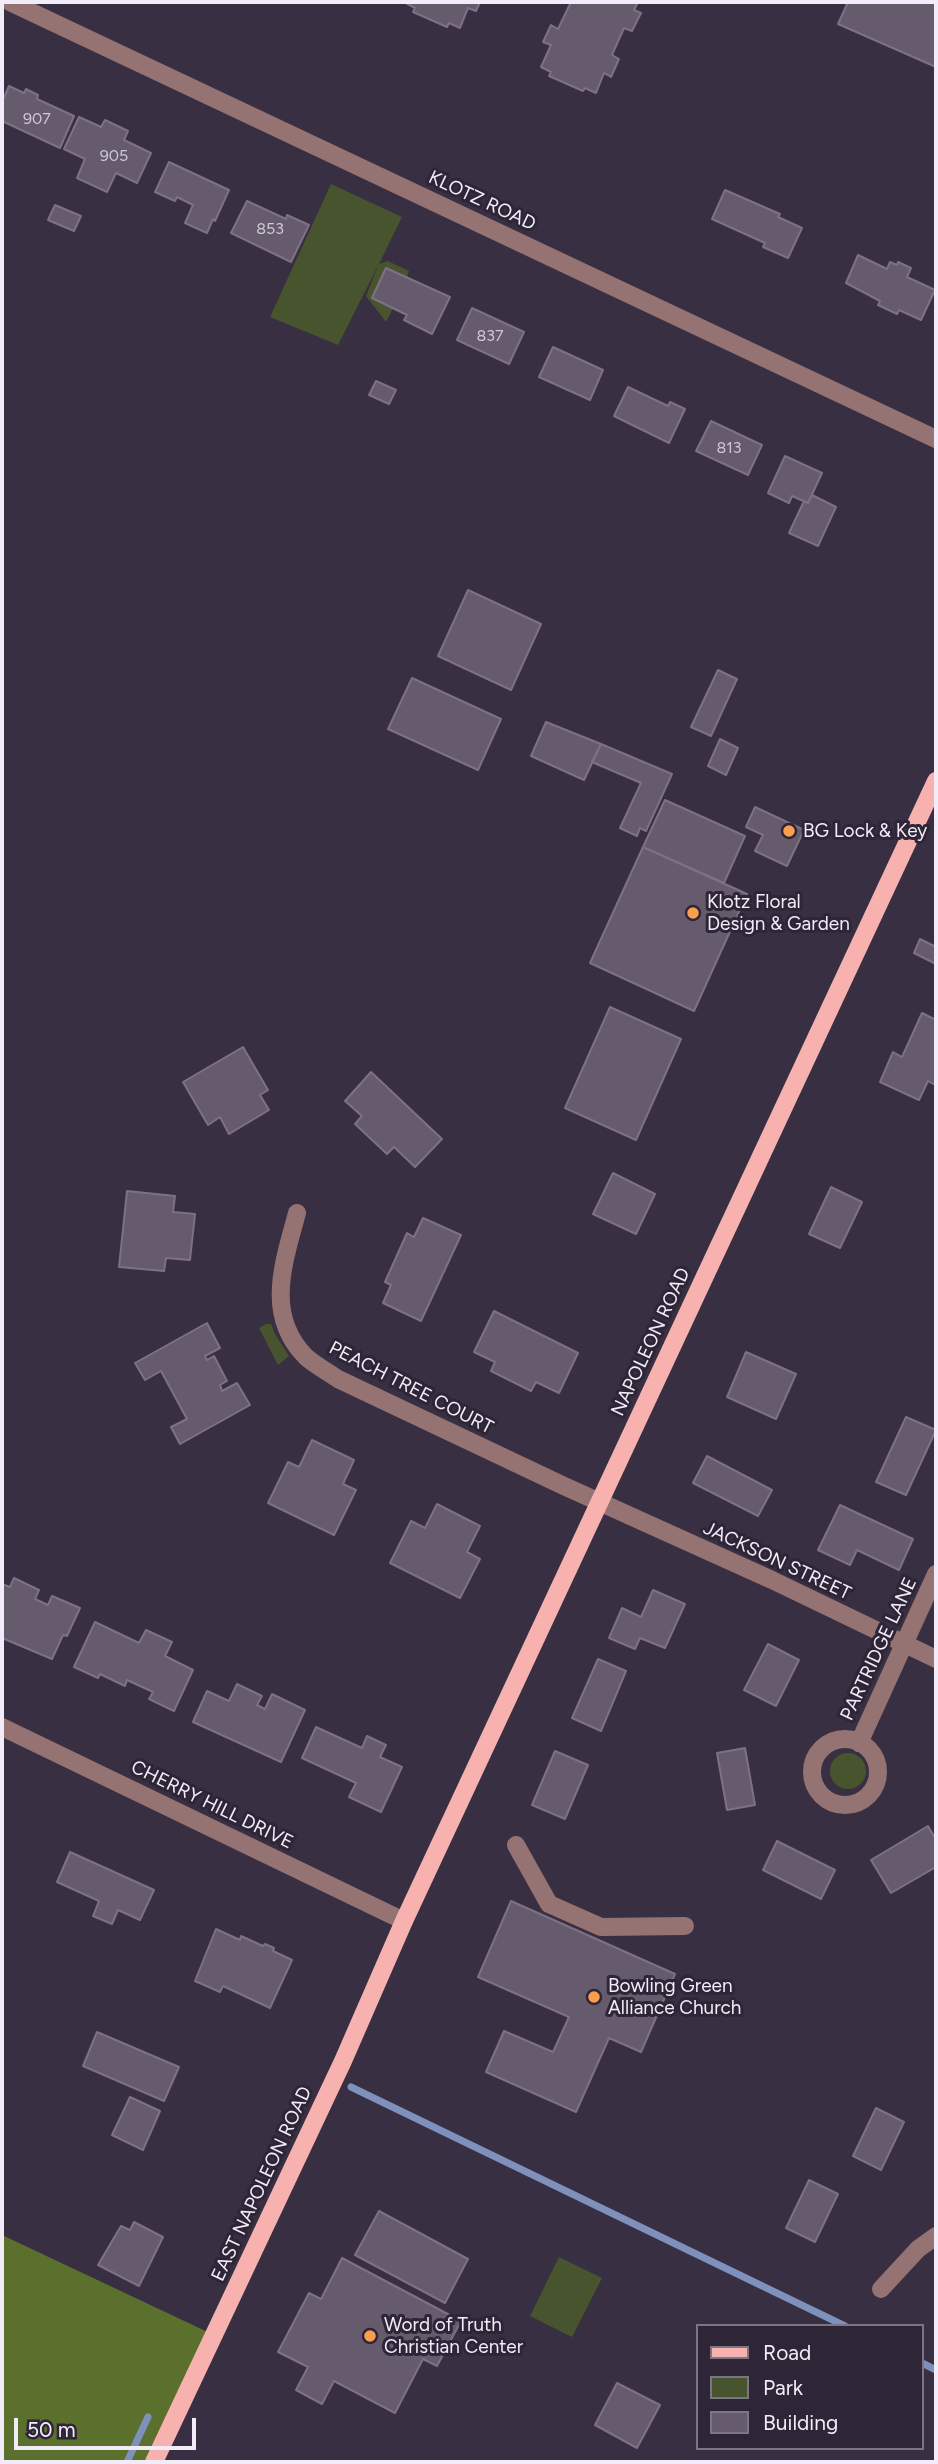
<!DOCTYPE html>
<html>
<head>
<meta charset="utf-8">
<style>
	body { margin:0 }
	#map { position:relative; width:938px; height:2464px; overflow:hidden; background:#382f42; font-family:Figtree,sans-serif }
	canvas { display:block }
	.frame { position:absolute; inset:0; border:4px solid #f1ecf8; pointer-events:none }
	.legend { position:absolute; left:696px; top:2324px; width:228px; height:126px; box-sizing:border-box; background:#2e2537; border:2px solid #7c7584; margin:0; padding:9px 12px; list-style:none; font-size:21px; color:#f1ecf8 }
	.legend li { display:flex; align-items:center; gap:14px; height:35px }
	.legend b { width:35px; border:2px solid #7c7584 }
	.scale { position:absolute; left:14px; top:2418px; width:182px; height:32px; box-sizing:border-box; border:4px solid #f1ecf8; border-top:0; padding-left:9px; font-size:21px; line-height:24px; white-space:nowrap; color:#f1ecf8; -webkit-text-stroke:5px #2e2537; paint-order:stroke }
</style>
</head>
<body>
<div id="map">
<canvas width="938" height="2464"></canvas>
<div class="frame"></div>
<ul class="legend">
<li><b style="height:9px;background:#f7b2af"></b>Road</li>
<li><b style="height:19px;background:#47542e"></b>Park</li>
<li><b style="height:19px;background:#665a6d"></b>Building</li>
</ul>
<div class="scale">50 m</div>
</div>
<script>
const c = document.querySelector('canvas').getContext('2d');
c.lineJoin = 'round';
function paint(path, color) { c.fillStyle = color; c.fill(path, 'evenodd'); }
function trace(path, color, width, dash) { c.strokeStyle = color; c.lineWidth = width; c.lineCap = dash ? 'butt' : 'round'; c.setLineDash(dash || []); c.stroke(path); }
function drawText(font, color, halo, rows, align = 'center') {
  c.font = font + ' Figtree,sans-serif'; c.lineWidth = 6; c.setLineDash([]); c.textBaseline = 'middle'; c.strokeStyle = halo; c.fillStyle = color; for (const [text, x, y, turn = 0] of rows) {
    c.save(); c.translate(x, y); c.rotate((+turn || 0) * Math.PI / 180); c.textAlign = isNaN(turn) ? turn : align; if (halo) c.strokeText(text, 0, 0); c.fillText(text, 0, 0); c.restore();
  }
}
paint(new Path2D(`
	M 331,184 L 402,217 L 379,264 L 388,261 L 409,271 L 407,277 L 386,268 L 372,298 L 393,308 L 386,322 L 366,296 L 378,266 L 338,345 L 270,317 Z
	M 266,1324 L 271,1324 L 275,1334 L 289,1356 L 278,1365 L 259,1328 Z
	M830 1771a18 18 0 1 1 36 0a18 18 0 1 1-36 0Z
	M 559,2257 L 602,2278 L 572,2337 L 530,2316 Z`), '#47542e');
paint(new Path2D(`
	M 2,2235 L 214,2335 L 154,2462 L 2,2462 Z`), '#5c702d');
trace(new Path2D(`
	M 351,2087 L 845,2326
	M 922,2363 L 936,2370
	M 127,2462 L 148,2417`), '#7e91bc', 7);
const building = new Path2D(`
	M 404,2 L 480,2 L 476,11 L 468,8 L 460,28 L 449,23 L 447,27 L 413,12 L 415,8 Z
	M 571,2 L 638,2 L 634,10 L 641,13 L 632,31 L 624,28 L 612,55 L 619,59 L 611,77 L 604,73 L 596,93 L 585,88 L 583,91 L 549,76 L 551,72 L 541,67 L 551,45 L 543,42 L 551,25 L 558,29 Z
	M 848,2 L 936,2 L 936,67 L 838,24 Z
	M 9,86 L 24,93 L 26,89 L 38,95 L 37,99 L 74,116 L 60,148 L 2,121 L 2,102 Z
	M 79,117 L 101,127 L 105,120 L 128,131 L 124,140 L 151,153 L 137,183 L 116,173 L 107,192 L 77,178 L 85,159 L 64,149 Z
	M 169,162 L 229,190 L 215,221 L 213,219 L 207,233 L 185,223 L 193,205 L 177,197 L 175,201 L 155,192 Z
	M 725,190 L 780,214 L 778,217 L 802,228 L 788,258 L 763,247 L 765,243 L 712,219 Z
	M 247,201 L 286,219 L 287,215 L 309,225 L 291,262 L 231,233 Z
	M 55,205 L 81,216 L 74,231 L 48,220 Z
	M 858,255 L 887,269 L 890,262 L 897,265 L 898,262 L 911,268 L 907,277 L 935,290 L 921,320 L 899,310 L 897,314 L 878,305 L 880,301 L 846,283 Z
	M 386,268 L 450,297 L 432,334 L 404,320 L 407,315 L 372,298 Z
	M 472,308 L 524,332 L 509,364 L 457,340 Z
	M 553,347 L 603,370 L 590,400 L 539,377 Z
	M 376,381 L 396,390 L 389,404 L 369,395 Z
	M 628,387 L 668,406 L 670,402 L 685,409 L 669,443 L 614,416 Z
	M 711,421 L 762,445 L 748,475 L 696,451 Z
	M 785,456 L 822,473 L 808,503 L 792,496 L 789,503 L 768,493 Z
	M 812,495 L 836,507 L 818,546 L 789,533 L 804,501 L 808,503 Z
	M 468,590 L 541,624 L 511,690 L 438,656 Z
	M 718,670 L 737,679 L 711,736 L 691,727 Z
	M 412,678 L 501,719 L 478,770 L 388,729 Z
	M 546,722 L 601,744 L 584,780 L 531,756 Z
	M 720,739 L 738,748 L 726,775 L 708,766 Z
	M 601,744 L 672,774 L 646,831 L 640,828 L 637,836 L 620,828 L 641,783 L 592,762 Z
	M 665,800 L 745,836 L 724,883 L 643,847 Z
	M 755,807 L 804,830 L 787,866 L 755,851 L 763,835 L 746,827 Z
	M 643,847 L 747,894 L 694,1011 L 590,963 Z
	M 920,939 L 936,947 L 936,964 L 914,953 Z
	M 610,1007 L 681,1039 L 636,1140 L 565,1108 Z
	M 922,1013 L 936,1020 L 936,1083 L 935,1085 L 928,1081 L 919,1100 L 880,1082 L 893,1052 L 902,1057 Z
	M 243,1047 L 268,1090 L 260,1095 L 269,1110 L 229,1134 L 220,1117 L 208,1125 L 183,1082 Z
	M 371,1072 L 442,1139 L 415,1167 L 394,1147 L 387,1154 L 355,1124 L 362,1116 L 345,1101 Z
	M 613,1173 L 655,1194 L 636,1234 L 593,1214 Z
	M 831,1187 L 862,1202 L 840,1248 L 809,1234 Z
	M 127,1191 L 175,1196 L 173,1212 L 195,1214 L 190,1260 L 166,1258 L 164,1271 L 119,1267 Z
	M 423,1218 L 461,1235 L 421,1321 L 383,1303 L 391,1285 L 385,1282 L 407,1233 L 414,1237 Z
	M 494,1311 L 578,1353 L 559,1393 L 536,1382 L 531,1391 L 491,1371 L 495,1362 L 474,1352 Z
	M 207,1323 L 220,1348 L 205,1356 L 207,1360 L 214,1356 L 227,1381 L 220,1385 L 222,1391 L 237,1383 L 250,1405 L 180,1444 L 171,1427 L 187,1419 L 161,1371 L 145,1380 L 135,1363 Z
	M 746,1352 L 796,1374 L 776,1419 L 727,1397 Z
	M 906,1417 L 936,1430 L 906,1495 L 876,1482 Z
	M 312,1440 L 354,1460 L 343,1484 L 356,1490 L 334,1535 L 268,1503 L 288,1462 L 299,1467 Z
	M 707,1456 L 772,1490 L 758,1516 L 693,1483 Z
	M 437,1504 L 480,1526 L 467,1552 L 480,1559 L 460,1598 L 390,1563 L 411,1521 L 425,1528 Z
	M 840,1505 L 913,1539 L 899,1570 L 857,1550 L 850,1565 L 818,1550 Z
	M 14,1578 L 39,1590 L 35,1599 L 48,1605 L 52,1596 L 80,1608 L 67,1636 L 63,1635 L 52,1659 L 2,1638 L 2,1584 L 10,1587 Z
	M 653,1590 L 685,1604 L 665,1648 L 640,1638 L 635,1649 L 609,1638 L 622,1608 L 641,1617 Z
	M 95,1622 L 139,1643 L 146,1630 L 172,1642 L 165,1656 L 193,1670 L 174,1711 L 149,1699 L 153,1692 L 127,1680 L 125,1686 L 100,1674 L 98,1678 L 74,1667 Z
	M 768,1644 L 799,1660 L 776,1706 L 744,1690 Z
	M 598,1659 L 626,1671 L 601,1731 L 572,1718 Z
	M 237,1684 L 262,1696 L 257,1705 L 265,1709 L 272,1694 L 305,1710 L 281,1762 L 193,1722 L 207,1691 L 229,1701 Z
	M 316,1727 L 362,1748 L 367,1736 L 386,1745 L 380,1757 L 402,1767 L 381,1812 L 349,1797 L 356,1783 L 302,1758 Z
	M 745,1748 L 755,1805 L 727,1810 L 717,1753 Z
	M 555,1751 L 588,1765 L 565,1819 L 532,1805 Z
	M 928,1826 L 936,1840 L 936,1867 L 891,1893 L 871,1860 Z
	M 777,1841 L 835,1870 L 821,1899 L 763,1870 Z
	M 70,1852 L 154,1890 L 140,1920 L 118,1910 L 112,1924 L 93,1916 L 99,1901 L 57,1882 Z
	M 511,1901 L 675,1974 L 641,2052 L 609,2038 L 576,2112 L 486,2072 L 504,2031 L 553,2052 L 569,2017 L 478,1977 Z
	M 216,1929 L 240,1940 L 241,1936 L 263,1946 L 265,1944 L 274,1948 L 273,1951 L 292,1960 L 270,2008 L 223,1986 L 220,1992 L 195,1981 Z
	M 97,2032 L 179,2067 L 164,2101 L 83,2066 Z
	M 130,2097 L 160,2111 L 143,2150 L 112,2135 Z
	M 876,2108 L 904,2122 L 881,2170 L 853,2156 Z
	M 809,2180 L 838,2194 L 815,2242 L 786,2228 Z
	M 379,2211 L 468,2259 L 445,2303 L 355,2255 Z
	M 134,2222 L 163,2237 L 139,2286 L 98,2265 L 121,2226 L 130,2230 Z
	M 342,2258 L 461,2321 L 437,2366 L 423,2359 L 395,2413 L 334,2381 L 322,2404 L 296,2390 L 308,2367 L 278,2352 L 309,2293 L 321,2299 Z
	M 617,2383 L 660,2405 L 637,2448 L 595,2425 Z`);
paint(building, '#665a6d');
trace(building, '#7e7185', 2);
trace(new Path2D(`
	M 10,2 L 936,439
	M 297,1213 C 284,1262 264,1315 306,1357 C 315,1365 328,1372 338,1379 L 564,1486 L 772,1580 L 936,1659
	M 2,1727 L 404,1921
	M812 1772a33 33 0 1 1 66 0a33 33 0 1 1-66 0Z
	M 859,1743 L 936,1574
	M 516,1845 L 549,1904 L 601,1927 L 685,1926
	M 881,2289 L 918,2249 L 936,2236`), '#957372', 18);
trace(new Path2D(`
	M 154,2462 L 343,2061 L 404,1921 L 936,781`), '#f7b2af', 18);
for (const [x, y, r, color] of [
	[789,831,7,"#fa9f4e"],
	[693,913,7,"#fa9f4e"],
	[594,1997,7,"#fa9f4e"],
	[370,2336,7,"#fa9f4e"]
]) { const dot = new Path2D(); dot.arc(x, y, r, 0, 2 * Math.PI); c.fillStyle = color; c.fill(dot); trace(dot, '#2e2537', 2.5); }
drawText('16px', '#cec8d5', null, [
	["907",37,119],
	["905",114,156],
	["853",270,229],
	["837",490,336],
	["813",729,448]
]);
drawText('19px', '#f1ecf8', '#2e2537', [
	["KLOTZ ROAD",482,201,25],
	["NAPOLEON ROAD",651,1342,-65],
	["PEACH TREE COURT",411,1388,27],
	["JACKSON STREET",777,1561,25],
	["PARTRIDGE LANE",879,1649,-65],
	["CHERRY HILL DRIVE",212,1805,26],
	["EAST NAPOLEON ROAD",262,2184,-65]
]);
drawText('19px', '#f1ecf8', '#2e2537', [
	["BG Lock & Key",803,831],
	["Klotz Floral",707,902],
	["Design & Garden",707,924],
	["Bowling Green",608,1986],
	["Alliance Church",608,2008],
	["Word of Truth",384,2325],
	["Christian Center",384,2347]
], 'left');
</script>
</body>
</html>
